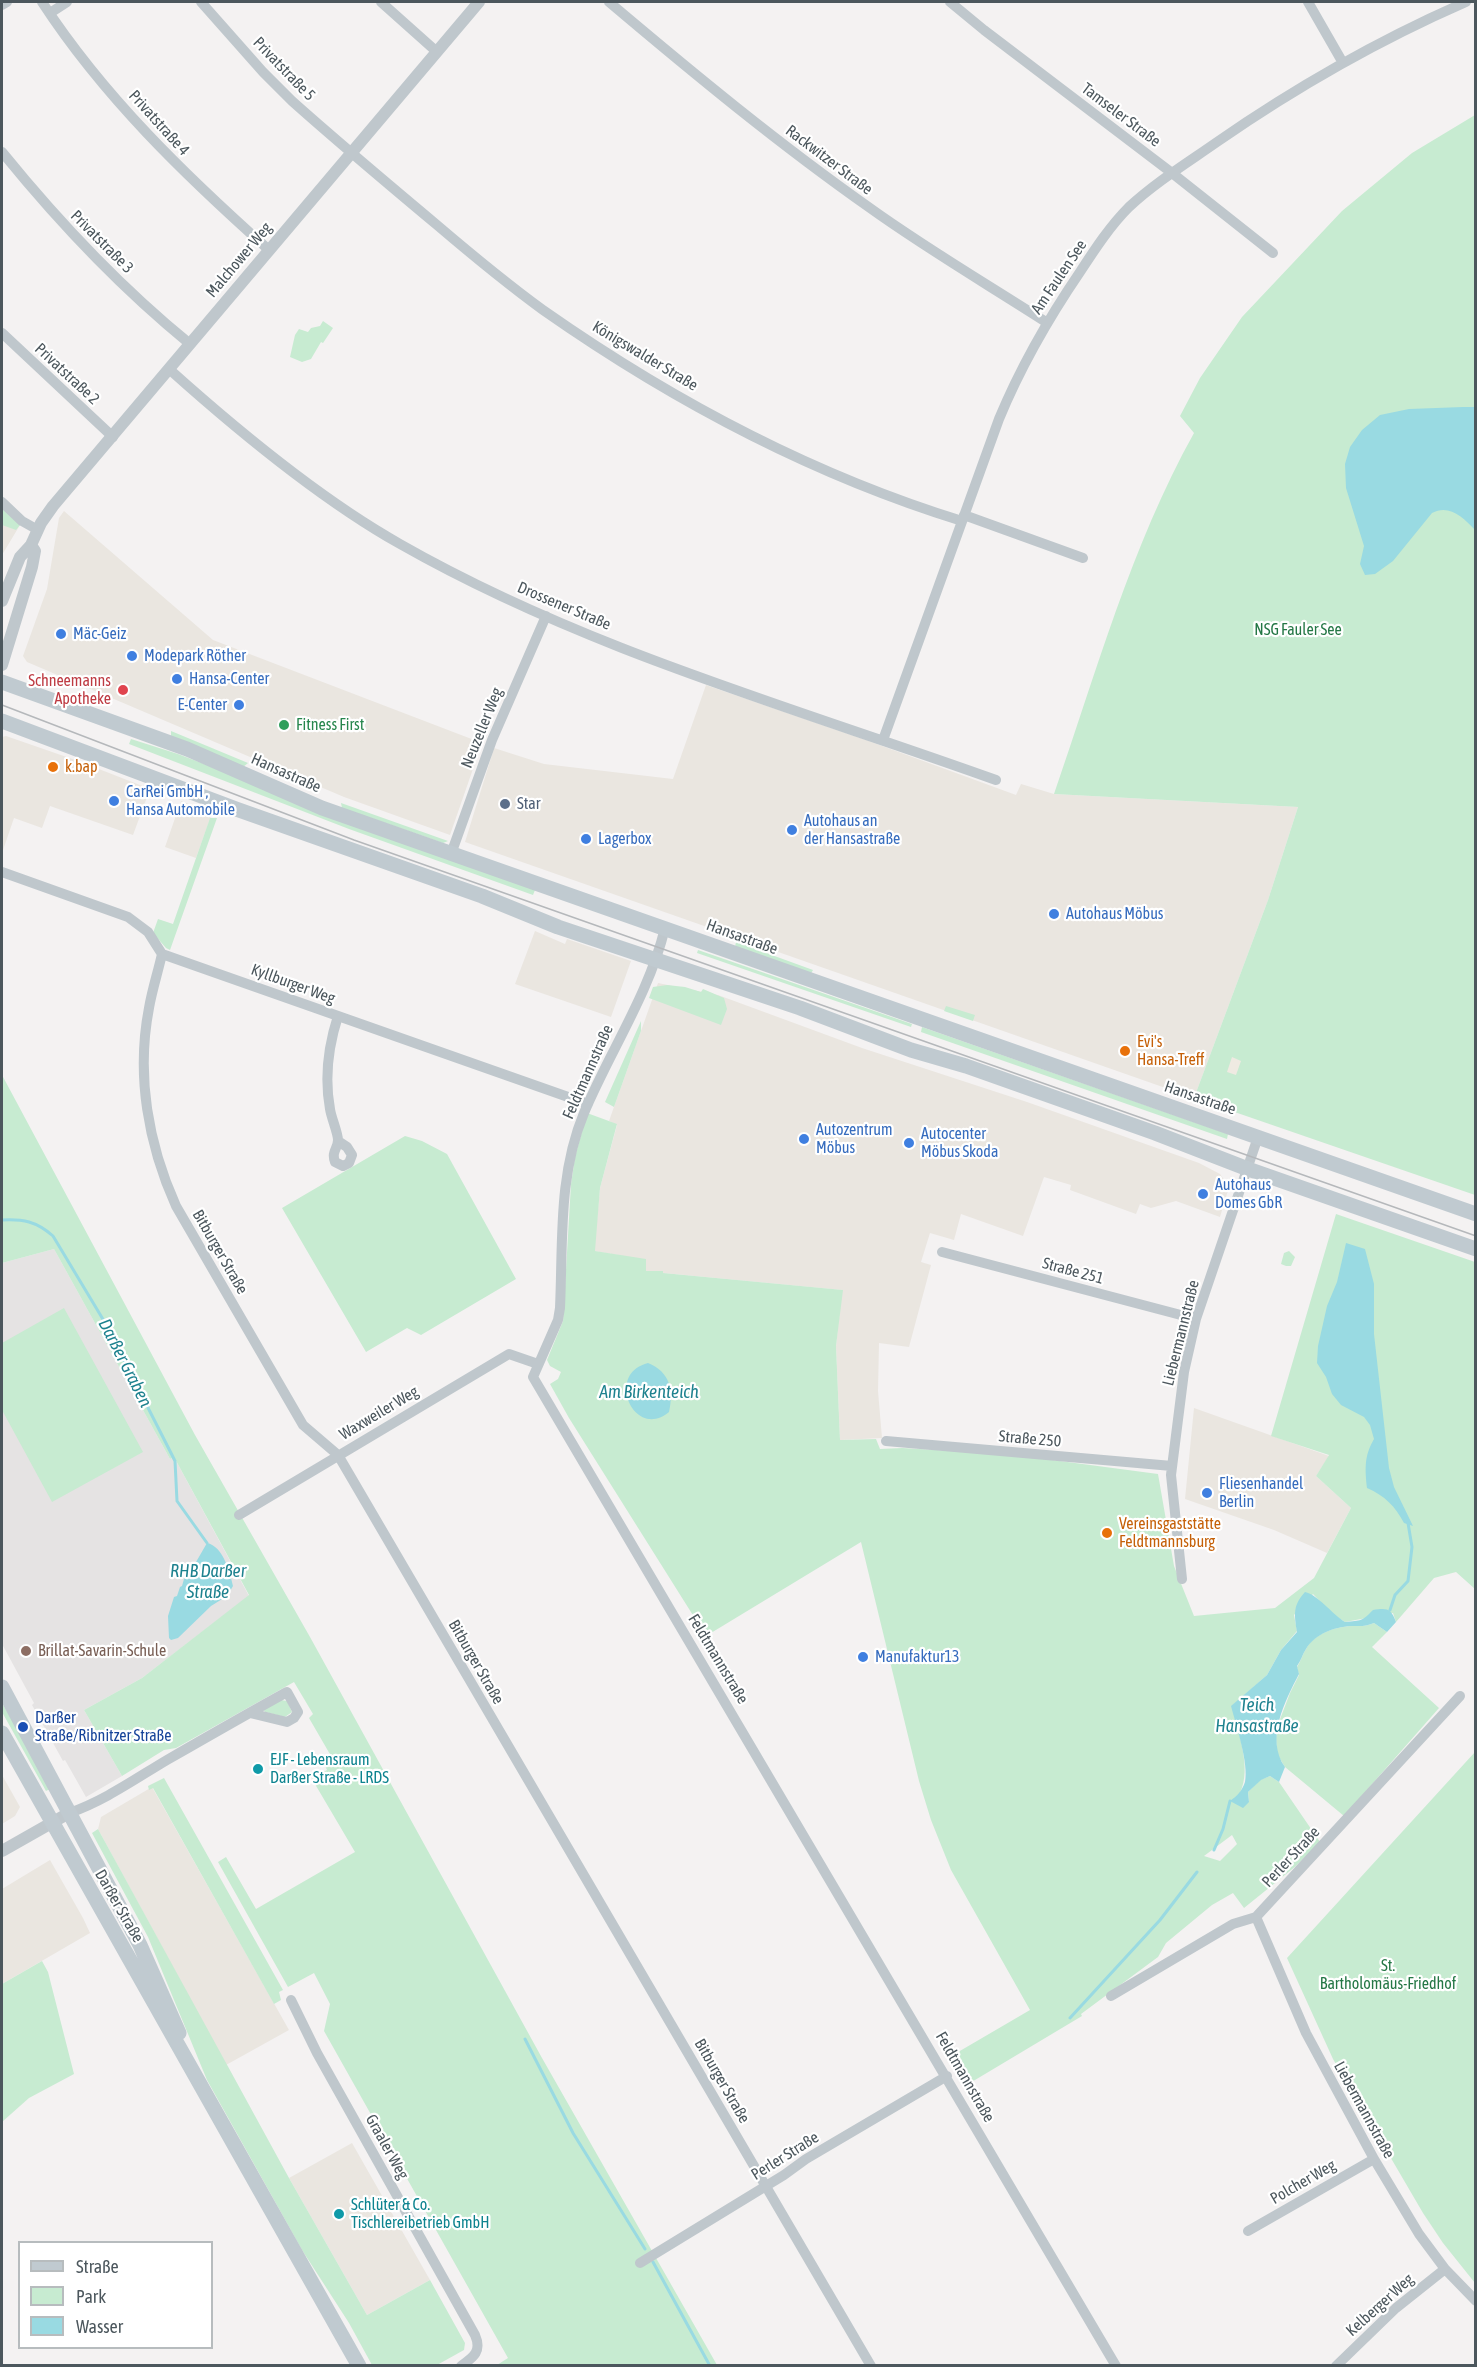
<!DOCTYPE html>
<html>
<head>
<meta charset="utf-8">
<style>
	body { margin:0 }
	#map { position:relative; width:1477px; height:2367px; overflow:hidden; background:#f4f2f2; font-family:"Asap Condensed",sans-serif }
	canvas { display:block }
	.frame { position:absolute; inset:0; border:3px solid #4c575d; pointer-events:none }
	.legend { position:absolute; left:18px; top:2241px; width:195px; height:108px; box-sizing:border-box; background:#fff; border:2px solid #b7bcbe; margin:0; padding:8px 10px; list-style:none; font-size:18px; color:#4c575d }
	.legend li { display:flex; align-items:center; gap:12px; height:30px }
	.legend b { width:30px; border:2px solid #b7bcbe }
</style>
</head>
<body>
<div id="map">
<canvas width="1477" height="2367"></canvas>
<div class="frame"></div>
<ul class="legend">
<li><b style="height:8px;background:#c0cad0"></b>Straße</li>
<li><b style="height:16px;background:#c7ebd1"></b>Park</li>
<li><b style="height:16px;background:#99dae2"></b>Wasser</li>
</ul>
</div>
<script>
const c = document.querySelector('canvas').getContext('2d');
c.lineJoin = 'round';
function paint(path, color) { c.fillStyle = color; c.fill(path, 'evenodd'); }
function trace(path, color, width, dash) { c.strokeStyle = color; c.lineWidth = width; c.lineCap = dash ? 'butt' : 'round'; c.setLineDash(dash || []); c.stroke(path); }
function drawText(font, color, halo, rows, align = 'center') {
  c.font = font + ' "Asap Condensed",sans-serif'; c.lineWidth = 4.5; c.setLineDash([]); c.textBaseline = 'middle'; c.strokeStyle = halo; c.fillStyle = color; for (const [text, x, y, turn = 0] of rows) {
    c.save(); c.translate(x, y); c.rotate((+turn || 0) * Math.PI / 180); c.textAlign = isNaN(turn) ? turn : align; if (halo) c.strokeText(text, 0, 0); c.fillText(text, 0, 0); c.restore();
  }
}
paint(new Path2D(`
	M 2,508 L 20,525 L 2,555 Z
	M 64,511 L 213,640 L 482,743 L 450,835 L 344,797 L 27,662 L 23,656 L 47,589 L 59,518 Z
	M 706,685 L 866,740 L 1016,795 L 1021,784 L 1054,794 L 1298,807 L 1268,900 L 1194,1098 L 465,842 L 494,748 L 544,764 L 673,779 Z
	M 6,736 L 81,762 L 150,789 L 133,835 L 50,806 L 42,828 L 14,818 L 2,853 L 2,737 Z
	M 181,801 L 212,813 L 196,858 L 165,847 Z
	M 535,931 L 565,944 L 567,939 L 631,961 L 611,1017 L 515,984 Z
	M 658,983 L 718,995 L 862,1048 L 1027,1102 L 1199,1163 L 1220,1174 L 1229,1187 L 1220,1217 L 1176,1201 L 1151,1208 L 1140,1204 L 1136,1214 L 1070,1190 L 1071,1185 L 1044,1177 L 1023,1236 L 961,1214 L 954,1240 L 930,1233 L 921,1262 L 931,1265 L 909,1347 L 879,1343 L 878,1391 L 882,1438 L 840,1440 L 836,1346 L 842,1290 L 663,1273 L 662,1271 L 645,1271 L 646,1260 L 594,1251 L 600,1188 L 617,1125 L 609,1121 Z
	M 1194,1408 L 1329,1456 L 1316,1476 L 1351,1508 L 1327,1553 L 1274,1530 L 1185,1499 Z
	M 2,1775 L 20,1807 L 15,1816 L 2,1824 Z
	M 152,1787 L 289,2030 L 226,2065 L 98,1829 L 101,1817 Z
	M 50,1860 L 83,1918 L 90,1933 L 2,1984 L 2,1889 Z
	M 352,2143 L 430,2280 L 367,2315 L 289,2178 Z`), '#eae6e0');
paint(new Path2D(`
	M 54,1249 L 170,1459 L 174,1457 L 249,1596 L 142,1678 L 84,1710 L 122,1776 L 86,1797 L 65,1760 L 63,1761 L 32,1705 L 34,1703 L 2,1644 L 2,1263 Z`), '#e5e3e3');
paint(new Path2D(`
	M 1475,115 L 1475,1195 L 1194,1098 L 1268,900 L 1298,807 L 1054,794 C 1096,673 1131,546 1194,433 L 1180,416 L 1200,378 L 1242,317 L 1342,211 L 1412,153 Z
	M 323,321 L 333,328 L 323,343 L 321,342 L 311,359 L 302,362 L 290,357 L 295,335 L 299,329 L 308,332 L 311,328 L 320,326 Z
	M 2,508 L 20,525 L 16,530 L 2,525 Z
	M 171,731 L 248,763 L 242,768 L 171,737 Z
	M 131,739 L 178,754 L 535,890 L 533,895 L 349,829 L 129,744 Z
	M 341,803 L 448,841 L 443,843 L 342,808 Z
	M 210,818 L 217,818 L 170,950 L 166,948 L 153,933 L 158,919 L 173,924 Z
	M 736,942 L 813,970 L 810,975 L 735,947 Z
	M 698,950 L 912,1024 L 911,1027 L 697,953 Z
	M 667,985 L 685,987 L 701,992 L 703,989 L 724,998 L 727,1009 L 721,1025 L 649,998 L 653,987 Z
	M 946,1006 L 975,1015 L 973,1021 L 944,1011 Z
	M 641,1021 L 641,1031 L 614,1107 L 605,1102 Z
	M 922,1027 L 1228,1134 L 1227,1139 L 921,1032 Z
	M 2,1075 L 195,1435 L 310,1637 L 542,2058 L 717,2365 L 497,2365 L 508,2358 L 324,2031 L 330,2004 L 314,1973 L 288,1987 L 218,1862 L 226,1857 L 256,1909 L 355,1852 L 312,1779 L 327,1770 L 323,1761 L 331,1756 L 309,1718 L 313,1714 L 294,1682 L 176,1748 L 164,1750 L 122,1776 L 84,1710 L 142,1678 L 249,1595 L 174,1457 L 170,1459 L 54,1249 L 2,1263 Z
	M 587,1113 L 617,1124 L 600,1188 L 595,1251 L 646,1259 L 646,1271 L 663,1271 L 663,1273 L 843,1290 L 836,1346 L 840,1440 L 876,1439 L 880,1449 L 902,1448 L 1007,1454 L 1158,1474 L 1174,1566 L 1194,1616 L 1275,1608 L 1314,1578 L 1351,1508 L 1316,1476 L 1329,1455 L 1271,1436 L 1336,1214 L 1475,1262 L 1475,1589 L 1456,1572 L 1434,1578 L 1396,1622 L 1393,1613 L 1345,1622 L 1332,1614 L 1313,1594 L 1294,1615 L 1297,1631 L 1281,1650 L 1267,1675 L 1232,1706 C 1238,1733 1252,1767 1240,1793 L 1249,1802 L 1248,1792 L 1260,1780 L 1270,1776 L 1279,1782 L 1320,1842 L 1296,1866 L 1244,1908 L 1233,1893 L 1212,1905 L 1166,1943 L 1158,1957 L 1081,2014 L 1082,2016 L 970,2083 L 953,2055 L 1030,2010 L 951,1870 L 931,1820 L 919,1781 L 861,1542 L 706,1636 L 569,1418 L 550,1384 L 558,1379 L 561,1372 L 550,1366 L 547,1360 L 563,1321 L 571,1184 L 575,1157 ZM 1232,1835 L 1237,1844 L 1220,1861 L 1204,1856 Z
	M 405,1136 L 422,1141 L 447,1154 L 516,1279 L 421,1335 L 407,1328 L 366,1352 L 282,1208 Z
	M 1289,1251 L 1295,1257 L 1291,1266 L 1286,1266 L 1281,1264 L 1284,1253 Z
	M 64,1308 L 143,1452 L 52,1502 L 2,1410 L 2,1343 Z
	M 1374,1623 L 1387,1632 L 1372,1647 L 1439,1708 L 1344,1816 L 1285,1767 L 1277,1754 L 1276,1738 L 1279,1722 L 1290,1693 L 1299,1675 L 1297,1667 C 1301,1661 1302,1655 1306,1649 C 1314,1634 1334,1627 1351,1626 C 1360,1626 1365,1627 1374,1623 Z
	M 281,1700 L 287,1701 L 292,1712 L 285,1717 L 265,1712 L 263,1709 Z
	M 2,1703 L 52,1788 L 46,1791 L 2,1712 Z
	M 1475,1752 L 1475,2283 L 1443,2243 L 1423,2213 L 1333,2059 L 1287,1958 Z
	M 164,1778 L 283,1990 L 279,1992 L 281,2000 L 274,2004 L 153,1788 L 149,1790 L 148,1786 Z
	M 98,1829 L 289,2178 L 367,2315 L 430,2280 L 465,2343 L 464,2350 L 437,2365 L 372,2365 L 349,2323 L 302,2250 L 207,2080 L 148,1937 L 92,1833 Z
	M 42,1961 L 48,1972 L 74,2074 L 29,2098 L 2,2122 L 2,1984 Z`), '#c7ebd1');
paint(new Path2D(`
	M 1232,1057 L 1241,1061 L 1236,1075 L 1227,1072 Z`), '#efeae2');
paint(new Path2D(`
	M 1463,407 L 1475,407 L 1475,530 C 1463,517 1449,504 1432,513 L 1393,561 L 1375,574 L 1365,575 L 1360,564 L 1364,546 L 1346,488 L 1345,464 L 1350,447 L 1362,430 L 1380,415 L 1409,409 Z
	M 1346,1243 L 1365,1249 L 1374,1284 L 1374,1334 L 1389,1468 L 1394,1487 L 1413,1526 L 1404,1523 C 1395,1506 1385,1496 1367,1488 C 1365,1469 1364,1456 1374,1439 L 1370,1425 L 1364,1417 L 1341,1405 L 1332,1394 L 1326,1377 L 1317,1363 L 1318,1346 L 1327,1306 L 1337,1282 Z
	M 648,1363 C 670,1372 674,1390 669,1412 C 635,1441 604,1374 648,1363 Z
	M 207,1543 C 223,1546 230,1572 233,1586 L 227,1596 L 211,1606 L 178,1638 L 171,1640 L 169,1638 L 168,1616 L 174,1597 L 177,1596 L 180,1587 L 182,1586 L 188,1565 L 196,1562 Z
	M 1305,1592 C 1318,1595 1331,1613 1345,1622 C 1362,1620 1361,1622 1373,1610 C 1387,1608 1391,1608 1396,1622 L 1387,1632 L 1374,1623 C 1365,1627 1360,1626 1351,1626 C 1334,1627 1315,1634 1306,1649 C 1302,1655 1301,1661 1297,1666 L 1299,1674 C 1285,1701 1265,1739 1285,1767 L 1279,1782 L 1270,1776 L 1261,1780 L 1248,1792 L 1249,1802 L 1243,1808 L 1230,1801 C 1237,1796 1242,1791 1245,1782 C 1249,1764 1236,1725 1231,1706 L 1267,1675 L 1281,1650 L 1297,1632 C 1294,1614 1293,1605 1305,1592 Z`), '#99dae2');
trace(new Path2D(`
	M 2,1220 C 23,1219 36,1221 53,1236 L 104,1321 L 172,1455 L 175,1461 L 177,1501 L 207,1543
	M 1390,1610 L 1395,1595 L 1408,1581 L 1412,1547 L 1408,1523
	M 1214,1850 L 1223,1829 L 1230,1801
	M 1070,2018 L 1160,1920 L 1197,1872
	M 525,2039 L 573,2133 L 645,2249
	M 653,2262 L 710,2366`), '#99dae2', 3);
trace(new Path2D(`
	M 42,2 C 104,97 185,175 269,250
	M 201,2 L 263,72 L 292,101 C 339,143 388,184 437,225 C 471,254 506,283 543,310 C 670,399 813,475 962,521
	M 381,2 L 437,52
	M 609,2 C 693,73 779,144 870,208 C 927,249 987,284 1046,322
	M 950,2 L 984,30 L 1172,173 L 1273,253
	M 1308,2 L 1343,63
	M 2,5 L 7,2
	M 50,13 L 67,2
	M 2,152 C 58,221 120,287 190,344
	M 2,333 L 113,437
	M 169,369 C 237,430 320,499 400,544 C 586,650 796,708 996,780
	M 2,502 L 22,521 L 38,530
	M 964,515 L 1083,558
	M 883,740 L 999,419 C 1021,366 1048,319 1080,272 C 1095,249 1110,226 1129,207 C 1156,182 1187,163 1217,142 C 1295,88 1379,40 1466,2
	M 451,854 L 492,740 L 546,616
	M 2,872 L 128,917 L 148,932 L 162,954 L 588,1104
	M 665,928 C 649,994 610,1051 584,1113 C 558,1175 563,1242 560,1308 L 558,1320 L 533,1377 L 1116,2366
	M 162,954 C 158,972 152,990 149,1008 C 136,1075 148,1144 176,1206 L 303,1425 L 338,1455 L 871,2366
	M 338,1016 C 328,1047 324,1076 330,1109 C 331,1117 338,1133 338,1140 C 338,1149 331,1151 335,1162 L 343,1166 L 349,1163 L 352,1155 L 347,1147 L 338,1141
	M 942,1252 L 1196,1319
	M 886,1441 L 1172,1466
	M 239,1515 L 509,1354 L 538,1364
	M 1182,1579 L 1171,1475 L 1184,1372 L 1196,1319 L 1258,1137
	M 69,1813 C 104,1801 135,1779 167,1760 C 207,1737 247,1714 287,1692 L 298,1712 L 294,1718 L 287,1722 L 250,1713
	M 1256,1917 L 1306,2033 L 1374,2159 L 1419,2234 L 1445,2269 L 1476,2301
	M 1111,1996 L 1233,1924 L 1256,1917 L 1460,1696
	M 291,2000 L 317,2053 L 475,2335 C 482,2351 474,2357 461,2366
	M 1248,2231 L 1374,2159
	M 640,2263 L 784,2175 L 806,2159 L 947,2076
	M 1336,2366 L 1396,2308 L 1445,2269`), '#bfc7cc', 10);
trace(new Path2D(`
	M 2,601 L 20,557 L 31,545 L 41,523 L 53,506 L 479,2
	M 2,665 L 32,567 L 35,551 L 31,545
	M 2,1851 L 69,1813`), '#bfc7cc', 12);
trace(new Path2D(`
	M 2,682 L 187,749 L 322,808 L 1476,1214
	M 2,721 L 236,809 L 482,896 L 558,927 L 800,1008 L 911,1050 L 966,1066 L 1155,1133 L 1248,1169 L 1476,1249
	M 2,1687 L 140,1945 L 179,2033
	M 2,1733 L 359,2366`), '#c0cad0', 15);
trace(new Path2D(`
	M 2,705 L 354,840 L 1476,1236`), '#b5b8bb', 1.5);
for (const [x, y, r, color] of [
	[61,634,6,"#3f7fe0"],
	[132,656,6,"#3f7fe0"],
	[177,679,6,"#3f7fe0"],
	[123,690,6,"#e0444e"],
	[239,705,6,"#3f7fe0"],
	[284,725,6,"#2e9e5b"],
	[53,767,6,"#e8710a"],
	[114,801,6,"#3f7fe0"],
	[505,804,6,"#5c6f8a"],
	[792,830,6,"#3f7fe0"],
	[586,839,6,"#3f7fe0"],
	[1054,914,6,"#3f7fe0"],
	[1125,1051,6,"#e8710a"],
	[804,1139,6,"#3f7fe0"],
	[909,1143,6,"#3f7fe0"],
	[1203,1194,6,"#3f7fe0"],
	[1207,1493,6,"#3f7fe0"],
	[1107,1533,6,"#e8710a"],
	[26,1651,6,"#8d6e63"],
	[863,1657,6,"#3f7fe0"],
	[23,1727,6,"#1a4fb4"],
	[258,1769,6,"#0f9aa8"],
	[339,2214,6,"#0f9aa8"]
]) { const dot = new Path2D(); dot.arc(x, y, r, 0, 2 * Math.PI); c.fillStyle = color; c.fill(dot); trace(dot, '#fff', 2); }
drawText('16px', '#4c575d', '#fff', [
	["Privatstraße 5",284,69,46],
	["Tamseler Straße",1121,115,37],
	["Privatstraße 4",159,123,48],
	["Rackwitzer Straße",829,160,37],
	["Privatstraße 3",102,242,45],
	["Malchower Weg",239,260,-50],
	["Am Faulen See",1059,277,-56],
	["Königswalder Straße",645,356,31],
	["Privatstraße 2",67,374,43],
	["Drossener Straße",564,606,23],
	["Neuzeller Weg",482,728,-68],
	["Hansastraße",286,773,24],
	["Hansastraße",742,937,20],
	["Kyllburger Weg",293,984,20],
	["Feldtmannstraße",588,1072,-66],
	["Hansastraße",1200,1098,19],
	["Bitburger Straße",220,1252,60],
	["Straße 251",1073,1271,15],
	["Liebermannstraße",1181,1333,-76],
	["Waxweiler Weg",379,1413,-31],
	["Straße 250",1030,1439,5],
	["Feldtmannstraße",718,1659,59],
	["Bitburger Straße",476,1662,60],
	["Perler Straße",1291,1857,-47],
	["Darßer Straße",119,1906,60],
	["Feldtmannstraße",965,2077,60],
	["Bitburger Straße",722,2081,60],
	["Liebermannstraße",1364,2110,61],
	["Graaler Weg",387,2147,61],
	["Perler Straße",785,2156,-32],
	["Polcher Weg",1303,2182,-30],
	["Kelberger Weg",1380,2305,-42]
]);
drawText('16px', '#247745', '#fff', [
	["NSG Fauler See",1298,630],
	["St.",1388,1966],
	["Bartholomäus-Friedhof",1388,1984]
]);
drawText('16px', '#366cbe', '#fff', [
	["Mäc-Geiz",73,634],
	["Modepark Röther",144,656],
	["Hansa-Center",189,679],
	["E-Center",227,705,"right"],
	["CarRei GmbH ,",126,792],
	["Hansa Automobile",126,810],
	["Autohaus an",804,821],
	["der Hansastraße",804,839],
	["Lagerbox",598,839],
	["Autohaus Möbus",1066,914],
	["Autozentrum",816,1130],
	["Möbus",816,1148],
	["Autocenter",921,1134],
	["Möbus Skoda",921,1152],
	["Autohaus",1215,1185],
	["Domes GbR",1215,1203],
	["Fliesenhandel",1219,1484],
	["Berlin",1219,1502],
	["Manufaktur13",875,1657]
], 'left');
drawText('16px', '#be3a42', '#fff', [
	["Schneemanns",111,681],
	["Apotheke",111,699]
], 'right');
drawText('16px', '#27864d', '#fff', [
	["Fitness First",296,725]
], 'left');
drawText('16px', '#c56008', '#fff', [
	["k.bap",65,767],
	["Evi's",1137,1042],
	["Hansa-Treff",1137,1060],
	["Vereinsgaststätte",1119,1524],
	["Feldtmannsburg",1119,1542]
], 'left');
drawText('16px', '#4e5e75', '#fff', [
	["Star",517,804]
], 'left');
drawText('16px', '#785e54', '#fff', [
	["Brillat-Savarin-Schule",38,1651]
], 'left');
drawText('16px', '#164399', '#fff', [
	["Darßer",35,1718],
	["Straße/Ribnitzer Straße",35,1736]
], 'left');
drawText('16px', '#0d838f', '#fff', [
	["EJF - Lebensraum",270,1760],
	["Darßer Straße - LRDS",270,1778],
	["Schlüter & Co.",351,2205],
	["Tischlereibetrieb GmbH",351,2223]
], 'left');
drawText('italic 18px', '#1e828f', '#fff', [
	["Darßer Graben",125,1363,63],
	["Am Birkenteich",649,1392],
	["RHB Darßer",208,1571],
	["Straße",208,1592],
	["Teich",1257,1705],
	["Hansastraße",1257,1726]
]);
</script>
</body>
</html>
